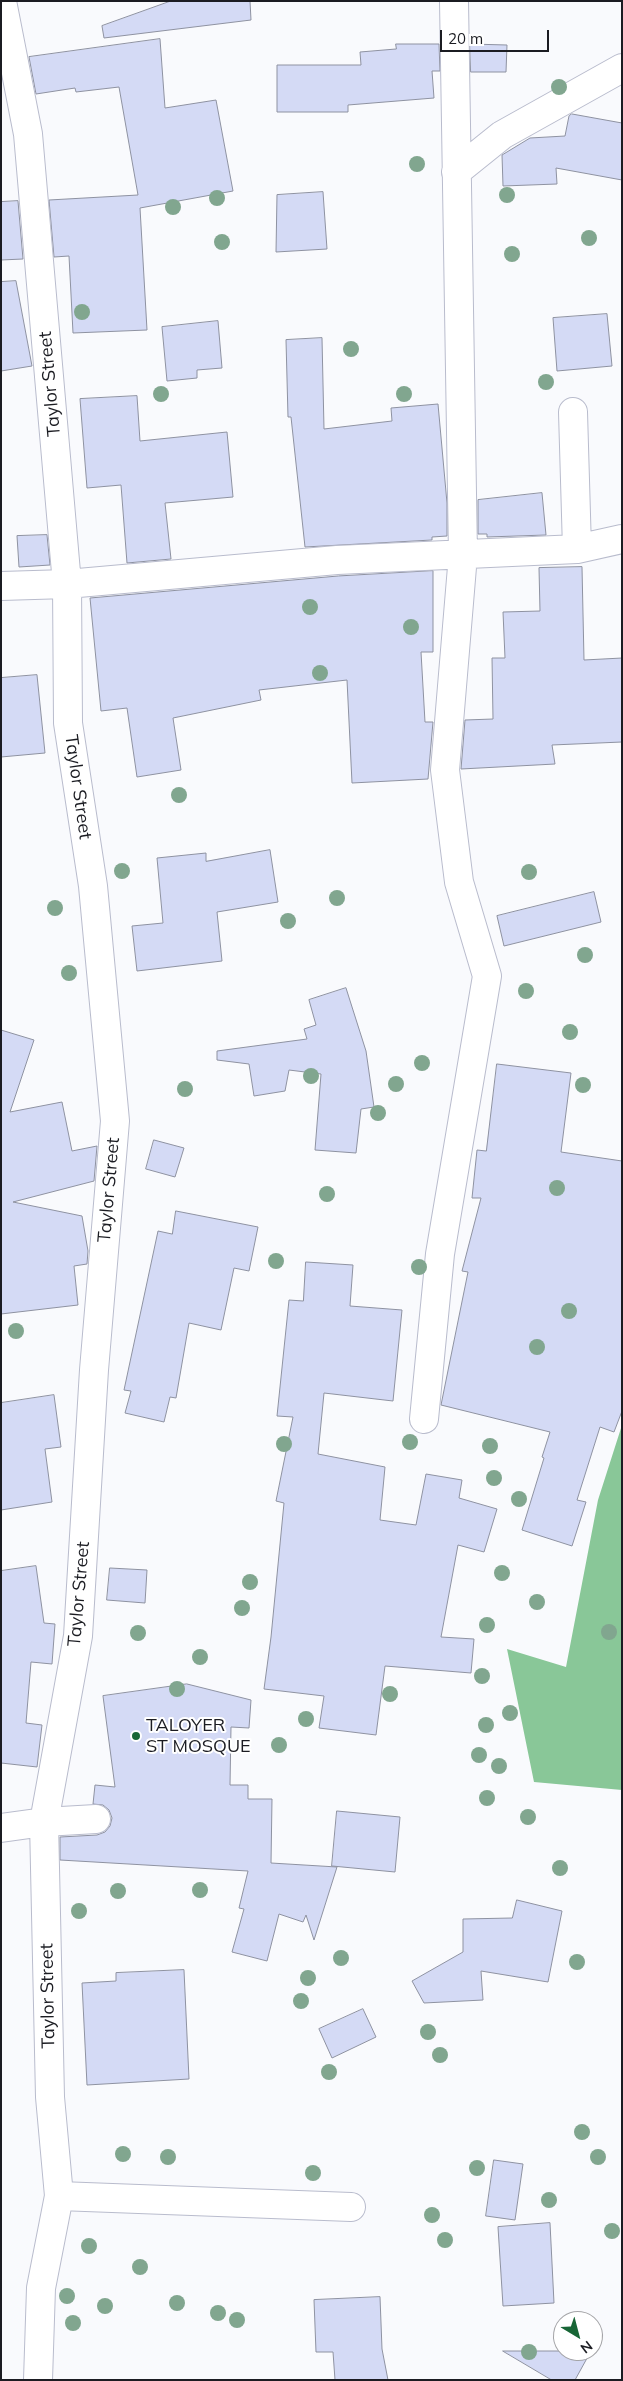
<!DOCTYPE html>
<html>
<head>
<meta charset="utf-8">
<style>
	body { margin:0 }
	#map { position:relative; width:623px; height:2381px; overflow:hidden; background:#f9fafd; font-family:Mulish,sans-serif }
	canvas { display:block }
	.frame { position:absolute; inset:0; border:2px solid #1b1c22; pointer-events:none }
	.north { position:absolute; left:553px; top:2311px; width:50px; height:50px; box-sizing:border-box; background:#fff; border:1px solid #a4a4a7; border-radius:50%; rotate:143deg; font-size:14px; font-weight:700; line-height:20px; text-align:center; color:#1b1c22 }
	.north::after { content:''; display:block; margin:auto; width:18px; height:22px; background:#186636; clip-path:polygon(50% 0,100% 100%,50% 72%,0 100%) }
	.scale { position:absolute; left:440px; top:30px; width:109px; height:22px; box-sizing:border-box; border:2px solid #1b1c22; border-top:0; padding-left:6px; font-size:15px; line-height:18px; white-space:nowrap; color:#1b1c22; -webkit-text-stroke:4px #fff; paint-order:stroke }
</style>
</head>
<body>
<div id="map">
<canvas width="623" height="2381"></canvas>
<div class="frame"></div>
<div class="north">N</div>
<div class="scale">20 m</div>
</div>
<script>
const c = document.querySelector('canvas').getContext('2d');
c.lineJoin = 'round';
function paint(path, color) { c.fillStyle = color; c.fill(path, 'evenodd'); }
function trace(path, color, width, dash) { c.strokeStyle = color; c.lineWidth = width; c.lineCap = dash ? 'butt' : 'round'; c.setLineDash(dash || []); c.stroke(path); }
function drawText(font, color, halo, rows, align = 'center') {
  c.font = font + ' Mulish,sans-serif'; c.lineWidth = 4; c.setLineDash([]); c.textBaseline = 'middle'; c.strokeStyle = halo; c.fillStyle = color; for (const [text, x, y, turn = 0] of rows) {
    c.save(); c.translate(x, y); c.rotate((+turn || 0) * Math.PI / 180); c.textAlign = isNaN(turn) ? turn : align; if (halo) c.strokeText(text, 0, 0); c.fillText(text, 0, 0); c.restore();
  }
}
paint(new Path2D(`
	M 622,1425 L 622,1790 L 534,1782 L 507,1649 L 566,1667 L 598,1500 Z`), '#89c798');
const building = new Path2D(`
	M 171,1 L 250,1 L 251,20 L 104,38 L 102,26 Z
	M 160,39 L 165,108 L 216,100 L 233,191 L 140,208 L 147,330 L 73,333 L 69,256 L 54,257 L 49,200 L 138,195 L 119,87 L 76,92 L 75,88 L 36,94 L 29,57 Z
	M 396,44 L 439,44 L 440,71 L 432,71 L 434,98 L 348,105 L 348,112 L 277,112 L 277,65 L 361,65 L 360,52 L 396,49 Z
	M 470,44 L 507,45 L 506,72 L 471,72 Z
	M 572,114 L 622,123 L 622,180 L 556,168 L 557,184 L 503,186 L 502,155 L 530,138 L 565,136 L 569,116 Z
	M 323,192 L 327,249 L 276,252 L 277,195 Z
	M 18,201 L 23,259 L 1,260 L 1,202 Z
	M 16,281 L 32,366 L 1,371 L 1,282 Z
	M 607,314 L 612,366 L 557,371 L 553,318 Z
	M 218,321 L 222,368 L 197,370 L 197,378 L 167,381 L 162,327 Z
	M 322,338 L 324,429 L 392,421 L 391,408 L 438,404 L 447,503 L 447,536 L 432,537 L 432,540 L 305,547 L 291,417 L 288,417 L 286,340 Z
	M 137,396 L 140,441 L 227,432 L 233,497 L 165,503 L 171,559 L 127,563 L 121,485 L 87,488 L 80,399 Z
	M 542,493 L 546,535 L 487,537 L 487,534 L 478,534 L 478,500 Z
	M 47,535 L 50,565 L 19,567 L 17,536 Z
	M 582,567 L 584,660 L 622,658 L 622,742 L 552,745 L 555,764 L 461,769 L 465,720 L 493,719 L 492,658 L 505,658 L 503,612 L 540,611 L 539,568 Z
	M 433,571 L 433,652 L 421,652 L 425,722 L 433,722 L 428,779 L 352,783 L 347,680 L 259,690 L 261,700 L 173,718 L 181,770 L 137,777 L 127,708 L 101,711 L 90,598 L 338,576 Z
	M 37,675 L 45,753 L 1,757 L 1,678 Z
	M 270,850 L 278,902 L 217,912 L 222,961 L 137,971 L 132,926 L 163,923 L 157,858 L 206,853 L 206,861 Z
	M 594,892 L 601,922 L 504,946 L 497,916 Z
	M 346,988 L 366,1051 L 374,1107 L 361,1109 L 356,1153 L 315,1150 L 321,1074 L 289,1070 L 285,1091 L 254,1096 L 249,1064 L 217,1060 L 217,1051 L 307,1039 L 304,1029 L 316,1025 L 309,1000 Z
	M 1,1030 L 34,1040 L 10,1112 L 62,1102 L 72,1151 L 97,1146 L 94,1181 L 13,1202 L 82,1216 L 88,1251 L 87,1264 L 74,1266 L 78,1305 L 1,1314 Z
	M 497,1064 L 571,1073 L 561,1152 L 622,1161 L 622,1411 L 614,1432 L 600,1427 L 577,1500 L 586,1502 L 572,1546 L 522,1530 L 544,1458 L 542,1457 L 550,1432 L 441,1405 L 468,1272 L 462,1271 L 481,1198 L 472,1198 L 477,1150 L 486,1151 Z
	M 154,1140 L 184,1148 L 175,1177 L 146,1169 Z
	M 176,1211 L 258,1227 L 249,1271 L 234,1268 L 221,1330 L 189,1323 L 176,1398 L 170,1397 L 164,1422 L 125,1413 L 131,1391 L 124,1390 L 158,1231 L 172,1234 Z
	M 306,1262 L 353,1265 L 350,1306 L 402,1310 L 393,1401 L 324,1393 L 318,1454 L 385,1467 L 380,1520 L 416,1525 L 426,1474 L 462,1480 L 459,1498 L 497,1509 L 484,1552 L 458,1545 L 441,1637 L 474,1639 L 471,1673 L 385,1666 L 376,1735 L 319,1728 L 324,1696 L 264,1689 L 271,1637 L 284,1503 L 276,1501 L 293,1417 L 277,1416 L 289,1300 L 303,1301 Z
	M 54,1395 L 61,1447 L 45,1449 L 52,1502 L 1,1510 L 1,1403 Z
	M 36,1566 L 44,1623 L 55,1624 L 52,1664 L 31,1662 L 26,1723 L 42,1725 L 37,1767 L 1,1763 L 1,1571 Z
	M 110,1568 L 147,1570 L 145,1603 L 107,1600 Z
	M 187,1684 L 251,1700 L 249,1728 L 231,1727 L 230,1785 L 248,1785 L 248,1799 L 272,1799 L 271,1863 L 337,1867 L 314,1940 L 306,1915 L 303,1922 L 279,1914 L 267,1961 L 232,1952 L 244,1909 L 239,1908 L 248,1871 L 60,1860 L 60,1837 L 97,1835 L 105,1832 L 110,1826 L 112,1818 L 109,1810 L 103,1805 L 93,1804 L 95,1785 L 115,1787 L 103,1696 Z
	M 337,1811 L 400,1817 L 395,1872 L 332,1866 Z
	M 517,1900 L 562,1911 L 548,1982 L 481,1971 L 483,2000 L 424,2003 L 412,1981 L 463,1952 L 463,1919 L 512,1918 Z
	M 184,1970 L 189,2079 L 87,2085 L 82,1983 L 116,1981 L 116,1973 Z
	M 363,2009 L 376,2037 L 332,2058 L 319,2029 Z
	M 494,2160 L 523,2164 L 515,2220 L 486,2216 Z
	M 550,2223 L 554,2303 L 503,2306 L 498,2227 Z
	M 380,2297 L 382,2349 L 388,2380 L 335,2380 L 333,2352 L 316,2352 L 314,2300 Z
	M 503,2351 L 591,2351 L 575,2380 L 552,2380 Z`);
paint(building, '#d4daf5');
trace(building, '#8e92a1', 1);
const minor = new Path2D(`
	M 2,1 L 28,134 L 67,584 L 68,723 L 93,886 L 115,1121 L 94,1370 L 78,1636 L 44,1822 L 50,2097 L 59,2196 L 41,2288 L 38,2380
	M 456,172 L 502,135 L 622,68
	M 573,412 L 577,549
	M 1,586 L 67,584 L 337,560 L 577,549 L 622,539
	M 424,1419 L 440,1254 L 487,976 L 459,882 L 445,770 L 463,555 L 454,1
	M 1,1828 L 44,1822 L 96,1819
	M 59,2196 L 351,2207`);
trace(minor, '#b9bccd', 30);
trace(minor, '#fff', 28);
c.fillStyle = '#81a68f';
for (const [x, y] of [
	[559,87],
	[417,164],
	[507,195],
	[217,198],
	[173,207],
	[589,238],
	[222,242],
	[512,254],
	[82,312],
	[351,349],
	[546,382],
	[161,394],
	[404,394],
	[310,607],
	[411,627],
	[320,673],
	[179,795],
	[122,871],
	[529,872],
	[337,898],
	[55,908],
	[288,921],
	[585,955],
	[69,973],
	[526,991],
	[570,1032],
	[422,1063],
	[311,1076],
	[396,1084],
	[583,1085],
	[185,1089],
	[378,1113],
	[557,1188],
	[327,1194],
	[276,1261],
	[419,1267],
	[569,1311],
	[16,1331],
	[537,1347],
	[410,1442],
	[284,1444],
	[490,1446],
	[494,1478],
	[519,1499],
	[502,1573],
	[250,1582],
	[537,1602],
	[242,1608],
	[487,1625],
	[609,1632],
	[138,1633],
	[200,1657],
	[482,1676],
	[177,1689],
	[390,1694],
	[510,1713],
	[306,1719],
	[486,1725],
	[279,1745],
	[479,1755],
	[499,1766],
	[487,1798],
	[528,1817],
	[560,1868],
	[200,1890],
	[118,1891],
	[79,1911],
	[341,1958],
	[577,1962],
	[308,1978],
	[301,2001],
	[428,2032],
	[440,2055],
	[329,2072],
	[582,2132],
	[123,2154],
	[168,2157],
	[598,2157],
	[477,2168],
	[313,2173],
	[549,2200],
	[432,2215],
	[612,2231],
	[445,2240],
	[89,2246],
	[140,2267],
	[67,2296],
	[177,2303],
	[105,2306],
	[218,2313],
	[237,2320],
	[73,2323],
	[529,2352]
]) { c.beginPath(); c.arc(x, y, 8, 0, 2 * Math.PI); c.fill(); }
for (const [x, y, r, color] of [
	[136,1736,5,"#186636"]
]) { const dot = new Path2D(); dot.arc(x, y, r, 0, 2 * Math.PI); c.fillStyle = color; c.fill(dot); trace(dot, '#fff', 2); }
drawText('18px', '#1b1c22', '#fff', [
	["Taylor Street",50,384,-95],
	["Taylor Street",78,787,82],
	["Taylor Street",109,1190,-85],
	["Taylor Street",79,1594,-85],
	["Taylor Street",48,1996,-91]
]);
drawText('18px', '#1b1c22', '#fff', [
	["TALOYER",146,1726],
	["ST MOSQUE",146,1747]
], 'left');
</script>
</body>
</html>
